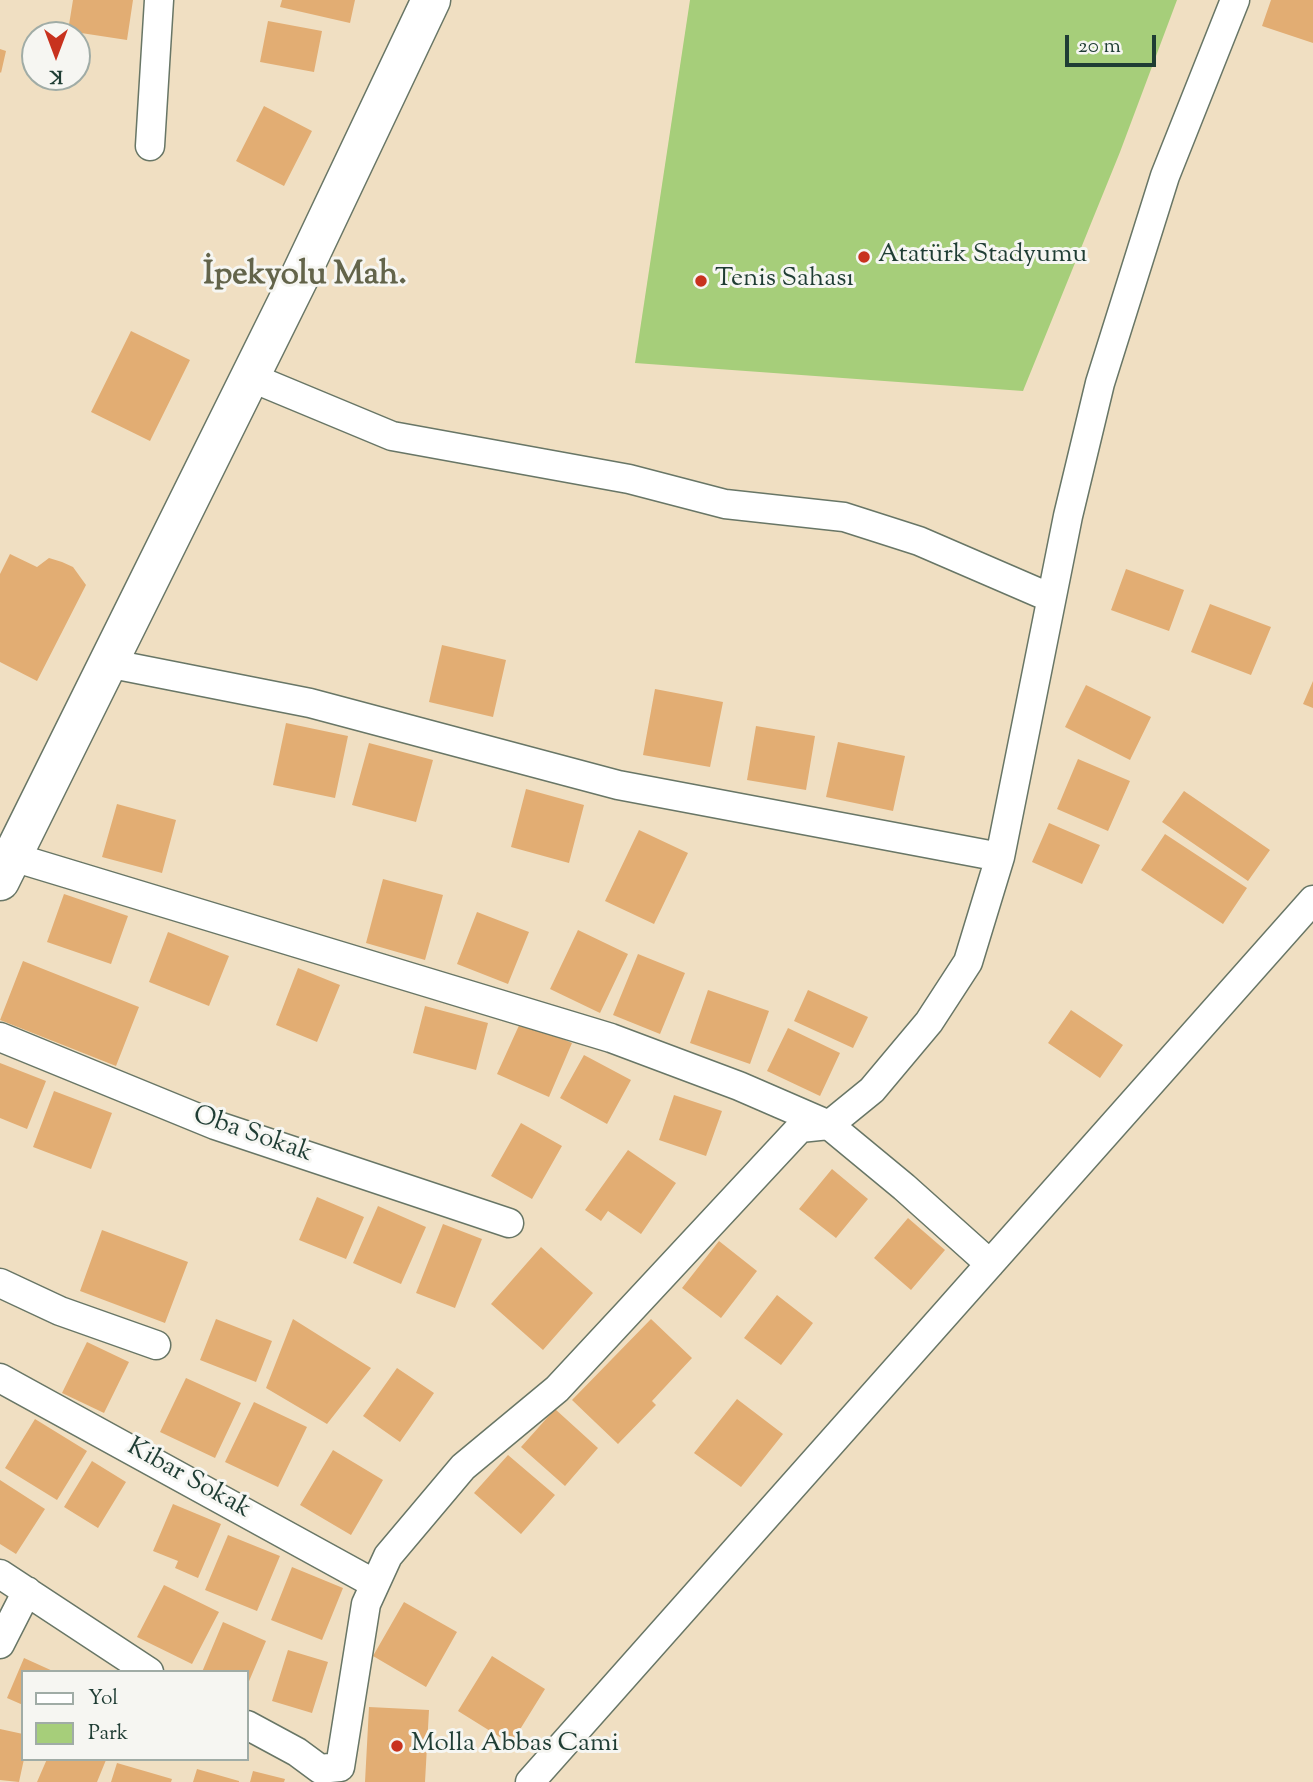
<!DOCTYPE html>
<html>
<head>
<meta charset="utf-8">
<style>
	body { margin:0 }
	#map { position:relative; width:1313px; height:1782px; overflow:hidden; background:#f0dfc2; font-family:"Sorts Mill Goudy",serif }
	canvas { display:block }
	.legend { position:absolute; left:21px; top:1670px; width:228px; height:91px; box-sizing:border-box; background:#f6f6f2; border:2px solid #a0aca6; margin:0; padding:9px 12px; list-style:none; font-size:21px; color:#1f3d34 }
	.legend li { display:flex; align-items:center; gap:14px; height:35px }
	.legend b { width:35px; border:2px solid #a0aca6 }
	.north { position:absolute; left:21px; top:21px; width:70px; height:70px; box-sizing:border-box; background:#f6f6f2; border:2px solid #a0aca6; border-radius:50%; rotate:180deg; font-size:19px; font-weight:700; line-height:28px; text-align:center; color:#1f3d34 }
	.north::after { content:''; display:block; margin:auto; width:24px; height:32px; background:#c8321e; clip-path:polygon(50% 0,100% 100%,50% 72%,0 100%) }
	.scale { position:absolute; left:1065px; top:35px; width:91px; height:32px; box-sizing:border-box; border:4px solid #1f3d34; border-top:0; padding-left:9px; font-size:21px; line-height:24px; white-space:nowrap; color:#1f3d34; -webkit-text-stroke:5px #f6f6f2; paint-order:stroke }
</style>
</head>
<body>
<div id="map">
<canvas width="1313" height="1782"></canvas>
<ul class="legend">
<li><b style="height:9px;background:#fff"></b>Yol</li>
<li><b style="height:19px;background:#a6ce7a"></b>Park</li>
</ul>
<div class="north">K</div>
<div class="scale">20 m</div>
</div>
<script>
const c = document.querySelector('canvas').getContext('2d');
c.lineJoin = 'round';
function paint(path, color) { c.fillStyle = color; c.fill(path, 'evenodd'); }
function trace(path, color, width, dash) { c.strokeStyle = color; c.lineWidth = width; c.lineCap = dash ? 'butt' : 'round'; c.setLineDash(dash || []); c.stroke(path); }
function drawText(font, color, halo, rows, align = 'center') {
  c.font = font + ' "Sorts Mill Goudy",serif'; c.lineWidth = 6; c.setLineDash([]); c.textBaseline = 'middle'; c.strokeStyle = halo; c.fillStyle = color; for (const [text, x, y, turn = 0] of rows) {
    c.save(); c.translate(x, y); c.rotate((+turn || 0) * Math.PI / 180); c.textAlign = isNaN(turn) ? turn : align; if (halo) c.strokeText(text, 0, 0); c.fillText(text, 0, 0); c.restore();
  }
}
paint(new Path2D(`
	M 690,0 L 1177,0 L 1120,152 L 1023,391 L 635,363 Z`), '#a6ce7a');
paint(new Path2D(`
	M 73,0 L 133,0 L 127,40 L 68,31 Z
	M 282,0 L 355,0 L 350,23 L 280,7 Z
	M 1271,0 L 1313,0 L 1313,43 L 1262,26 Z
	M 268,21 L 322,31 L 314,72 L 260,62 Z
	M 0,49 L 6,51 L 1,73 L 0,72 Z
	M 264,106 L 312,131 L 284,186 L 236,161 Z
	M 131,331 L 190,360 L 150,441 L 91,412 Z
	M 10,554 L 37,567 L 49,558 L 62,562 L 73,567 L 86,585 L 37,681 L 0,662 L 0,574 Z
	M 1126,569 L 1184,590 L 1169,631 L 1111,610 Z
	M 1210,604 L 1271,627 L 1251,675 L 1191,652 Z
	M 442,645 L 506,660 L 493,717 L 429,702 Z
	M 1313,681 L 1313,708 L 1303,704 Z
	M 1086,685 L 1151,717 L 1130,760 L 1065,727 Z
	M 655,689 L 723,702 L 710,767 L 643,755 Z
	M 286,723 L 348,736 L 335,798 L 273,785 Z
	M 756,726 L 815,736 L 806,790 L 747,780 Z
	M 838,742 L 905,756 L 893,811 L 826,797 Z
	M 369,743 L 433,760 L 416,822 L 352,805 Z
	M 1078,759 L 1130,781 L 1108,831 L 1057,809 Z
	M 526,789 L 584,805 L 569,863 L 511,847 Z
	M 1184,791 L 1270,850 L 1248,881 L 1162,822 Z
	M 117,804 L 176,820 L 162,873 L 102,857 Z
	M 1049,823 L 1100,845 L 1082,884 L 1032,862 Z
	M 639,830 L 688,853 L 654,924 L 605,901 Z
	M 1165,834 L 1247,888 L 1223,924 L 1141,870 Z
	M 383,879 L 443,895 L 425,960 L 366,943 Z
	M 64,894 L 128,916 L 111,964 L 47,942 Z
	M 477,912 L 529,932 L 508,984 L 457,964 Z
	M 578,930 L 628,954 L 600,1013 L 550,989 Z
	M 168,932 L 229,956 L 209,1006 L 149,982 Z
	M 638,954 L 685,973 L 660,1034 L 613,1015 Z
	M 23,961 L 139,1007 L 116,1066 L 0,1020 Z
	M 298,968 L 340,985 L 317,1042 L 276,1025 Z
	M 708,990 L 769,1011 L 750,1064 L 690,1043 Z
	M 808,990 L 868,1017 L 853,1048 L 794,1021 Z
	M 425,1006 L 488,1023 L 476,1070 L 413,1053 Z
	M 1071,1010 L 1123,1045 L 1100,1078 L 1048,1043 Z
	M 521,1021 L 572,1043 L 549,1097 L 497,1074 Z
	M 788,1028 L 840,1053 L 820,1096 L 767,1071 Z
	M 584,1055 L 631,1080 L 607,1124 L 560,1098 Z
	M 0,1063 L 46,1081 L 27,1129 L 0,1118 Z
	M 54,1091 L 112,1113 L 91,1169 L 33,1147 Z
	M 674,1095 L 722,1111 L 706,1156 L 659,1140 Z
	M 521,1123 L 562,1146 L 532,1199 L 491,1176 Z
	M 628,1150 L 676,1183 L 641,1234 L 608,1211 L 601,1221 L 585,1210 Z
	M 832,1169 L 868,1199 L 836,1238 L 799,1209 Z
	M 317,1197 L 364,1217 L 346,1259 L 299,1240 Z
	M 378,1206 L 426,1227 L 401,1284 L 353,1263 Z
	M 908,1218 L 945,1250 L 911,1290 L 874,1258 Z
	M 443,1224 L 482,1239 L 455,1308 L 416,1293 Z
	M 102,1230 L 188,1262 L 165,1323 L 80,1291 Z
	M 719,1241 L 757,1271 L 721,1318 L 682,1288 Z
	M 541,1247 L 593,1293 L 543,1350 L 491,1304 Z
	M 777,1295 L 813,1323 L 781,1365 L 744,1338 Z
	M 216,1319 L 272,1341 L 256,1382 L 200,1360 Z
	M 293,1319 L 371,1368 L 327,1424 L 266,1388 Z
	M 651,1319 L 692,1358 L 652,1401 L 656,1405 L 618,1444 L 572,1400 Z
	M 87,1342 L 129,1362 L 104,1413 L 62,1393 Z
	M 397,1368 L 434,1393 L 400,1442 L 363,1416 Z
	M 186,1378 L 241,1403 L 215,1458 L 160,1432 Z
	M 737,1399 L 783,1434 L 741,1487 L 694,1453 Z
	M 254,1402 L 307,1427 L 278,1487 L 225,1462 Z
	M 555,1409 L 598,1448 L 565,1486 L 521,1447 Z
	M 35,1419 L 87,1451 L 57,1500 L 5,1468 Z
	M 333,1450 L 383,1480 L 351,1535 L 300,1505 Z
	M 508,1455 L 555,1495 L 521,1534 L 474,1493 Z
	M 92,1461 L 126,1482 L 98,1528 L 64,1507 Z
	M 0,1480 L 45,1509 L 16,1554 L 0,1544 Z
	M 173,1504 L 221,1524 L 198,1578 L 175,1568 L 178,1561 L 153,1551 Z
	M 228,1535 L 280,1556 L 257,1611 L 205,1590 Z
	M 292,1567 L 343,1588 L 322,1640 L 271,1620 Z
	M 164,1585 L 219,1612 L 192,1664 L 137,1637 Z
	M 404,1602 L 457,1632 L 426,1687 L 373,1656 Z
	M 223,1622 L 266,1641 L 247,1686 L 247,1672 L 202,1672 Z
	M 288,1650 L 328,1662 L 312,1713 L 272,1701 Z
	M 492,1656 L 545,1689 L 511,1744 L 458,1711 Z
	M 24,1658 L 55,1672 L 23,1672 L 23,1705 L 7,1698 Z
	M 369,1707 L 429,1710 L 425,1782 L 365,1782 Z
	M 0,1729 L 23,1734 L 24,1759 L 19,1782 L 0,1780 Z
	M 47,1759 L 104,1759 L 106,1760 L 97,1782 L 37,1782 Z
	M 117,1763 L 172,1779 L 171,1782 L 111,1782 Z
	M 197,1769 L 239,1781 L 239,1782 L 193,1782 Z
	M 253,1771 L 285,1779 L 284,1782 L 250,1782 Z`), '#e2ad73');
const street = new Path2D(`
	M 150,146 L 159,0
	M 250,377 L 392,436 L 629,479 L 725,504 L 844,517 L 919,541 L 1051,598
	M 107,663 L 310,703 L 618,785 L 1000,857
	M 13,857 L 611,1038 L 739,1086 L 829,1125 L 904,1187 L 990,1264
	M 0,1037 L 215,1125 L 509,1223
	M 0,1283 L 60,1311 L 156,1345
	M 0,1378 L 375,1584
	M 0,1574 L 149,1672
	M 0,1644 L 27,1591
	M 247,1725 L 297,1752 L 320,1769 L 340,1767 L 366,1604 L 388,1556 L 463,1467 L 557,1389 L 800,1128 L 829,1125 L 872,1090 L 929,1022 L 968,962 L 1000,857 L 1068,516 L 1100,383 L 1165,176 L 1235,0
	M 530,1782 L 1313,900`);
const secondary = new Path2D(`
	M 0,881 L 301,274 L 431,0`);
trace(street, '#687666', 31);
trace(secondary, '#687666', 41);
trace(street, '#fff', 28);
trace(secondary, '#fff', 38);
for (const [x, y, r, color] of [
	[864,257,7,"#c8321e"],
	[701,281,7,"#c8321e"],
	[397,1746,7,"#c8321e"]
]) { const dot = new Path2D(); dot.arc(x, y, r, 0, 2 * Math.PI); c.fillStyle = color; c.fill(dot); trace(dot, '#f6f6f2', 2.5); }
drawText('26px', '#1f3d34', '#f6f6f2', [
	["Atatürk Stadyumu",878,257],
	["Tenis Sahası",715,281],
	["Molla Abbas Cami",411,1746]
], 'left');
drawText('26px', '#1f3d34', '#f6f6f2', [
	["Oba Sokak",252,1136,19],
	["Kibar Sokak",188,1480,29]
]);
drawText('bold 33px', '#63644a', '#f6f6f2', [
	["İpekyolu Mah.",305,277]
]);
</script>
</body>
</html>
